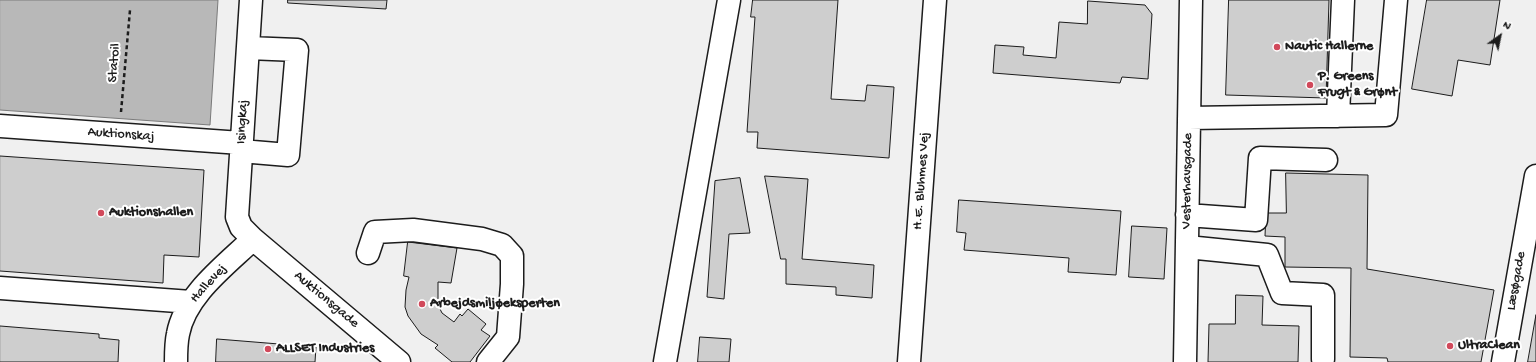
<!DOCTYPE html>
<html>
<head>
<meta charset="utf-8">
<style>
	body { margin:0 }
	#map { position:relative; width:1536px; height:362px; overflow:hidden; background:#fff; font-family:"Gochi Hand",sans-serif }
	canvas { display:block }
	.north { position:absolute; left:1480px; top:16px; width:40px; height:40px; -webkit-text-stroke:3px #fff; paint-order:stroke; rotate:33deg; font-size:11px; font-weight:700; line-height:16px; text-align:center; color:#1c1c1c }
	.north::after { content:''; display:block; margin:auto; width:14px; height:18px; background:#1c1c1c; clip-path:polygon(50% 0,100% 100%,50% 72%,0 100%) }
</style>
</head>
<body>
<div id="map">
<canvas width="1536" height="362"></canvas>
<div class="north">N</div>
</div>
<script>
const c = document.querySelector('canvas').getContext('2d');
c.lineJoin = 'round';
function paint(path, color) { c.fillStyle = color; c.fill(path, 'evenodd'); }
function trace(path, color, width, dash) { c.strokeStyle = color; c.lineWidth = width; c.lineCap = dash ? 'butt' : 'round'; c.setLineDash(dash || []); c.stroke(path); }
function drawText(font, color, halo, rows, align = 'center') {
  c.font = font + ' "Gochi Hand",sans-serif'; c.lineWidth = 4; c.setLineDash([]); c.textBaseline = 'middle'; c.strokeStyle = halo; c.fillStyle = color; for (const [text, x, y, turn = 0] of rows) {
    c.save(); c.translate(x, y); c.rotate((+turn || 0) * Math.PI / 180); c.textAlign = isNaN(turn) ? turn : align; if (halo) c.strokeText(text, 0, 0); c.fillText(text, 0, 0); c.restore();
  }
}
paint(new Path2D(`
	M 218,0 L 1536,0 L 1536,362 L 0,362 L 0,110 L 210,124 Z`), '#f0f0f0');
const water = new Path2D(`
	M 0,0 L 218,0 L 210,125 L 0,110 Z`);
paint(water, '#b8b8b8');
trace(water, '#7a7a7a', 1);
const building = new Path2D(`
	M 288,0 L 387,0 L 386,9 L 288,3 Z
	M 753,0 L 838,0 L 831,99 L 865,101 L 867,85 L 894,87 L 889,158 L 757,148 L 758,132 L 747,132 L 755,17 L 751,17 Z
	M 1229,0 L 1329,0 L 1326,98 L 1226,95 Z
	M 1427,0 L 1500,0 L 1490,65 L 1458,60 L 1452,96 L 1412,89 Z
	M 1088,1 L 1145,5 L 1152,14 L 1148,79 L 1122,77 L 1120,83 L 993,73 L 995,45 L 1024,47 L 1023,55 L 1056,58 L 1059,22 L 1087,24 Z
	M 0,156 L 204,170 L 199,257 L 164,255 L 163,283 L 0,271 Z
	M 1286,173 L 1368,175 L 1367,269 L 1494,290 L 1481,362 L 1388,362 L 1387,358 L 1350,357 L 1351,268 L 1285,267 L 1285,237 L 1265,236 L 1266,213 L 1286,213 Z
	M 765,176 L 808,179 L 802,259 L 874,265 L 872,298 L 836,295 L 836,287 L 786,284 L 786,259 L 781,259 Z
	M 740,178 L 750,233 L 729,234 L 724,299 L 707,297 L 715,181 Z
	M 959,200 L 1121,211 L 1116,275 L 1068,272 L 1069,258 L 964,250 L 966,233 L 957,232 Z
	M 1132,226 L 1167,228 L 1164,279 L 1129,277 Z
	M 408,242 L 457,248 L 451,283 L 438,282 L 438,300 L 439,307 L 442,313 L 454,322 L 460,314 L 462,316 L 468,309 L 486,324 L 481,330 L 490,336 L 470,362 L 452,362 L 435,348 L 438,345 L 421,334 L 408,316 L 405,307 L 406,290 L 409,277 L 404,276 Z
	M 1236,295 L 1263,296 L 1262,325 L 1299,326 L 1298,362 L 1208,362 L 1209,324 L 1235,324 Z
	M 1536,315 L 1536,362 L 1528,362 Z
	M 0,326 L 99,334 L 99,338 L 119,340 L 118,362 L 0,362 Z
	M 700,337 L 731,339 L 729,362 L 698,362 Z
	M 217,339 L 316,347 L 315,362 L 216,362 Z`);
paint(building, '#cecece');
trace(building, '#1c1c1c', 1);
const minor = new Path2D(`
	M 251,0 L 237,217 L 241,227 L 253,239 L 399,362
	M 1338,116 L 1343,0
	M 1189,118 L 1386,115 L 1396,0
	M 0,126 L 241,143
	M 241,151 L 288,155 L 297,50 L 248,48
	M 1187,215 L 1256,220 L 1260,158 L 1326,160
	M 1187,247 L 1267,255 L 1282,293 L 1323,295 L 1323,359
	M 368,253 L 375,232 L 413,230 L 482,239 L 502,245 L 512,256 L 512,284 L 508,337 L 488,362
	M 0,288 L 191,302
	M 176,362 C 176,353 176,343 178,334 C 185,295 226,265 253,239
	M 665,362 L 729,0
	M 909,362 L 935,0
	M 1185,362 L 1191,0
	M 1503,362 L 1536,176`);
trace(minor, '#1c1c1c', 25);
trace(new Path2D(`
	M 121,112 L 130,10`), '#1c1c1c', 2.5, [4, 3]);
trace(minor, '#fff', 22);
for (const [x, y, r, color] of [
	[1277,47,4,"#d1495b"],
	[1310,85,4,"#d1495b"],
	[101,213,4,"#d1495b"],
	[422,304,4,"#d1495b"],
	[1450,346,4,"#d1495b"],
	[268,349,4,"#d1495b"]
]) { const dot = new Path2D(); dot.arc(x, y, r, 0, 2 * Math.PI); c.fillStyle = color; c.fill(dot); trace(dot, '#fff', 1.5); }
drawText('bold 14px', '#1c1c1c', '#fff', [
	["Nautic Hallerne",1285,47],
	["P. Greens",1318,77],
	["Frugt & Grønt",1318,93],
	["Auktionshallen",109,213],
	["Arbejdsmiljøeksperten",430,304],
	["UltraClean",1458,346],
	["ALLSET Industries",276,349]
], 'left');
drawText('14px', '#1c1c1c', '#fff', [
	["Statoil",115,63,-85],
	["Isingkaj",243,122,-87],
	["Auktionskaj",121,135,4],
	["H.E. Bluhmes Vej",922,181,-86],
	["Vesterhavsgade",1188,181,-89],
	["Læsøgade",1517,281,-80],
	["Hallevej",209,284,-48],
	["Auktionsgade",326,300,40]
]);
</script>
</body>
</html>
